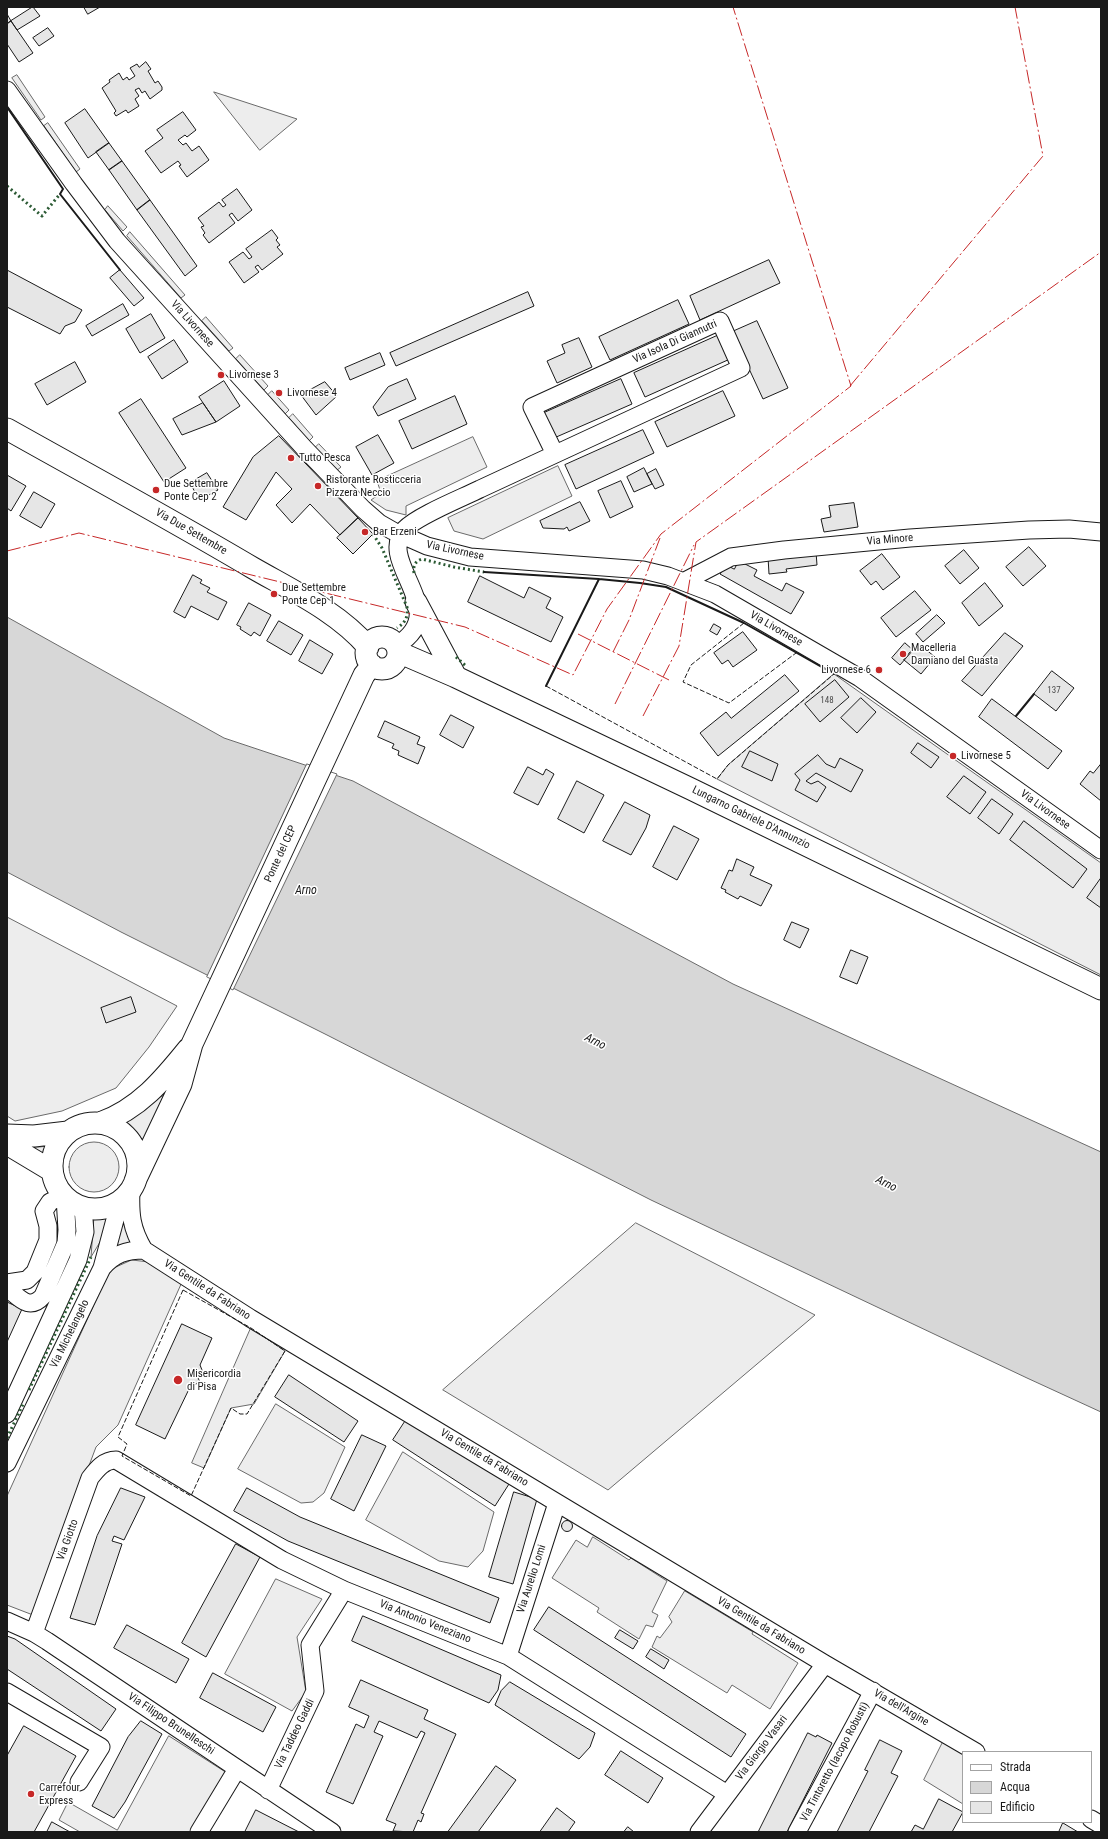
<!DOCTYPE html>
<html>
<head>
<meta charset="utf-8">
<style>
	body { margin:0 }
	#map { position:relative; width:1108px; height:1839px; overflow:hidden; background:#fff; font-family:"Roboto Condensed",sans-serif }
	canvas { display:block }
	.frame { position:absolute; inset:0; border:8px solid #1a1a1a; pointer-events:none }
	.legend { position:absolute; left:962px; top:1751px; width:130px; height:72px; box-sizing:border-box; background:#fff; border:1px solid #a3a3a3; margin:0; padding:5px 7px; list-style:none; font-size:12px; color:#1a1a1a }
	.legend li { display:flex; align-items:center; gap:8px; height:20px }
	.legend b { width:20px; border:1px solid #a3a3a3 }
</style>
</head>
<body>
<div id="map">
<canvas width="1108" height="1839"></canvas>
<div class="frame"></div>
<ul class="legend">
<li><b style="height:5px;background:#fff"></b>Strada</li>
<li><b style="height:11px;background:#d7d7d7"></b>Acqua</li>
<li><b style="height:11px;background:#e6e6e6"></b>Edificio</li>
</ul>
</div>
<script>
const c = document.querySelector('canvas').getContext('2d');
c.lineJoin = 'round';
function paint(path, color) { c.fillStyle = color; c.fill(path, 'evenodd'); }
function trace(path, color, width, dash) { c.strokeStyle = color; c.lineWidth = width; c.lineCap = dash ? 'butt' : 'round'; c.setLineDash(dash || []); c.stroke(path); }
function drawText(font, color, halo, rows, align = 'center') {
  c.font = font + ' "Roboto Condensed",sans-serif'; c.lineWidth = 3; c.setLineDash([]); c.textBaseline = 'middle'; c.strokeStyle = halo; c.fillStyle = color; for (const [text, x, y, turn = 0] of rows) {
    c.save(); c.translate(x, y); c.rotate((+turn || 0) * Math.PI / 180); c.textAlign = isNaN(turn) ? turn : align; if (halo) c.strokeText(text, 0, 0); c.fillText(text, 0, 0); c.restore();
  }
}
const built = new Path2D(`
	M 17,75 L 45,117 L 41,120 L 12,78 Z
	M 214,92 L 297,119 L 260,150 Z
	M 48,123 L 80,169 L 76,172 L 44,126 Z
	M 108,206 L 127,227 L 123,231 L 105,210 Z
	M 130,232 L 185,295 L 181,298 L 127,236 Z
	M 206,317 L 233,348 L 229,351 L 202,321 Z
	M 240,355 L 268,386 L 264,390 L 236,359 Z
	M 272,391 L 289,410 L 285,414 L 268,395 Z
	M 293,414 L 313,437 L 309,441 L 289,418 Z
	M 473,437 L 487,467 L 406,506 L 406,515 L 386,510 L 371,500 L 381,493 L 377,481 Z
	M 319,444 L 341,467 L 336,471 L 315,448 Z
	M 558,466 L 572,496 L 483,539 L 454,531 L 448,518 Z
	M 834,674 L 1101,863 L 1101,975 L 717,779 L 728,765 Z
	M 7,917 L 177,1006 L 149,1047 L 116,1088 L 62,1111 L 15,1121 L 7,1116 Z
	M 160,1095 L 168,1101 L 141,1152 L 133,1137 L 118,1126 Z
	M69 1167a25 25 0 1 1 50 0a25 25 0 1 1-50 0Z
	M 51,1146 L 47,1160 L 26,1147 L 39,1147 Z
	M 108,1214 L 103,1237 L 91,1257 L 94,1216 Z
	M 124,1219 L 134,1243 L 125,1244 L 115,1247 Z
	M 636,1223 L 815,1315 L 608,1490 L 443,1390 Z
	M 132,1260 L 149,1262 L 182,1282 L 118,1425 L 96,1447 L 33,1615 L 7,1605 L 7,1496 L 106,1278 L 112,1269 Z
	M 251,1328 L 285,1351 L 254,1404 L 231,1408 L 204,1468 L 192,1463 Z
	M 276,1404 L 345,1447 L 324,1493 L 313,1502 L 301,1503 L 238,1469 Z
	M 403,1452 L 494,1512 L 483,1551 L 468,1567 L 439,1561 L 366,1520 Z
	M 593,1537 L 629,1560 L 631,1558 L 667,1581 L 652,1612 L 658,1615 L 653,1627 L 646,1625 L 639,1639 L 597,1612 L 599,1608 L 552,1578 L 576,1540 L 587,1547 Z
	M 276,1579 L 322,1599 L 297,1637 L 306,1692 L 292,1711 L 225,1674 Z
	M 685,1591 L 753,1632 L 752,1634 L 798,1663 L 770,1709 L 732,1685 L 727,1693 L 652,1647 L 657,1636 L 660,1638 L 672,1622 L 669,1617 Z
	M 169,1736 L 227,1773 L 191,1832 L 80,1832 L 59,1820 L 68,1802 L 117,1830 Z
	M 943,1742 L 963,1754 L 963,1804 L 924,1780 Z`);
paint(built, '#ededed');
trace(built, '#6a6a6a', 1);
const water = new Path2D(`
	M 7,617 L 224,738 L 353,781 L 733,984 L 1101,1152 L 1101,1412 L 1027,1378 L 651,1200 L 327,1035 L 121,932 L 7,872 Z`);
paint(water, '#d7d7d7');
trace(water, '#6a6a6a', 1);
const pier = new Path2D(`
	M 307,764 L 337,774 L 233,990 L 207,977 Z`);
paint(pier, '#fff');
trace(pier, '#6a6a6a', 1);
const building = new Path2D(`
	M 33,7 L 40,16 L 17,30 L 11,21 Z
	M 84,7 L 100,7 L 88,14 Z
	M 7,14 L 11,21 L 7,24 Z
	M 11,21 L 33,53 L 19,62 L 7,44 L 7,24 Z
	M 48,28 L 54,36 L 39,46 L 33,38 Z
	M 146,62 L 151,69 L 148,71 L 155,83 L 158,81 L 162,87 L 162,90 L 150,99 L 145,91 L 142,93 L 139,88 L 135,90 L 139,96 L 135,99 L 139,106 L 128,113 L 126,110 L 116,116 L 114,113 L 116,111 L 102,88 L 110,82 L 109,80 L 119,73 L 123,80 L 127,77 L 129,80 L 135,76 L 130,68 L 137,64 L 139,67 Z
	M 85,109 L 109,143 L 88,158 L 65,123 Z
	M 183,112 L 196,130 L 187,137 L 185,135 L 178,140 L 183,145 L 186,143 L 192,151 L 199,146 L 209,160 L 187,177 L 179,166 L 181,165 L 178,161 L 161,173 L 145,151 L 163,138 L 157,130 Z
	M 109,143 L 122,161 L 109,170 L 96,152 Z
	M 122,161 L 150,200 L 137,210 L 109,170 Z
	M 237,189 L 252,210 L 238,221 L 232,213 L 229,215 L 235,223 L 209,243 L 203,235 L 205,233 L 201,227 L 204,226 L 198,218 L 219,202 L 223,207 L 226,205 L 222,200 Z
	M 150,200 L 197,266 L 185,276 L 137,210 Z
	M 272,230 L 278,238 L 276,240 L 280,245 L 277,247 L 283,254 L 262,270 L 258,265 L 255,267 L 259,272 L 244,283 L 229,262 L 243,252 L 249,259 L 252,257 L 246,249 Z
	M 769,260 L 780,283 L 700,320 L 690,296 Z
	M 7,270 L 82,310 L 75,322 L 65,326 L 60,334 L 7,307 Z
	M 120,270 L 144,298 L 134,306 L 110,278 Z
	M 528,292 L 534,306 L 396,366 L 390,353 Z
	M 678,300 L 689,324 L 610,360 L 599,337 Z
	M 123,304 L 129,315 L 92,336 L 86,326 Z
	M 151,314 L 165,338 L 140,353 L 126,329 Z
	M 757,321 L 788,388 L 763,399 L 732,332 Z
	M 719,335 L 730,359 L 645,397 L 634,373 Z
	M 579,338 L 592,367 L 557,383 L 547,361 L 565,353 L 562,345 Z
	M 174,340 L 188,362 L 162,379 L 148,357 Z
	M 380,353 L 385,365 L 350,380 L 345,368 Z
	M 75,362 L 86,382 L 47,405 L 35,384 Z
	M 407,379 L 416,399 L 378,416 L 373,407 L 388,387 Z
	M 621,379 L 632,404 L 554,438 L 544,413 Z
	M 224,381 L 240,406 L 216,422 L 199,397 Z
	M 325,382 L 337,396 L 316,415 L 301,395 Z
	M 723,391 L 735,416 L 667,447 L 655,422 Z
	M 455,396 L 467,424 L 412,449 L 399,421 Z
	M 141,399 L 186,468 L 164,482 L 119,413 Z
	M 203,403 L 216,422 L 182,435 L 173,419 Z
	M 643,430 L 654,453 L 576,489 L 565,465 Z
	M 378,435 L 394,463 L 372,475 L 356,447 Z
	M 279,436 L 358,518 L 340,535 L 310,504 L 292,523 L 276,505 L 292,489 L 276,472 L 246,520 L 223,507 L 253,457 Z
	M 644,468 L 652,484 L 634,492 L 627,477 Z
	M 656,469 L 664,485 L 655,489 L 647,474 Z
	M 207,473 L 218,490 L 205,497 L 196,494 L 190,483 Z
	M 7,475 L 26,486 L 11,511 L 7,508 Z
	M 621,481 L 633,507 L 610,518 L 598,491 Z
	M 34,492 L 55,504 L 41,528 L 20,516 Z
	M 580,502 L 590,521 L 569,531 L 567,527 L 564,529 L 543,528 L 540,521 Z
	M 854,503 L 858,527 L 824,532 L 821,519 L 831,517 L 829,506 Z
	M 358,518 L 373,534 L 353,554 L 337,538 Z
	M 1029,547 L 1046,566 L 1023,586 L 1006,567 Z
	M 964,550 L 979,568 L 960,584 L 945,566 Z
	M 816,552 L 817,565 L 786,569 L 787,572 L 769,574 L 768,557 Z
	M 882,554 L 900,577 L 883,590 L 876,581 L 871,585 L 860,571 Z
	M 739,561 L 757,570 L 754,576 L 782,591 L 786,583 L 804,592 L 791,614 L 720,574 L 726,565 L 734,569 Z
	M 193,575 L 202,580 L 200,583 L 210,588 L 207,592 L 227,602 L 218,620 L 191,606 L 185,618 L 174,612 Z
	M 480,576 L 524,598 L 529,587 L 551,598 L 546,608 L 563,617 L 551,642 L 468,602 Z
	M 985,583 L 1003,606 L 979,626 L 962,603 Z
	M 915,591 L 931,610 L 896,637 L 881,618 Z
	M 249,603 L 271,615 L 260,636 L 254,632 L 251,636 L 240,629 L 241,627 L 237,625 Z
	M 937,615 L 945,623 L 923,642 L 916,634 Z
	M 279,621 L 303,635 L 291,655 L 267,641 Z
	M 714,624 L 721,628 L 717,635 L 710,631 Z
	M 743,632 L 757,650 L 733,667 L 728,660 L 722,664 L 714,653 Z
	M 1005,633 L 1023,646 L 982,696 L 962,681 Z
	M 310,640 L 333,654 L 322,674 L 299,661 Z
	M 905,643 L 913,650 L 900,665 L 892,658 Z
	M 918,643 L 935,657 L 921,674 L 904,660 Z
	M 1052,671 L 1074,688 L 1056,711 L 1034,694 Z
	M 785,675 L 799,691 L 718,756 L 700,733 L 726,712 L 731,718 Z
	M 835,680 L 849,697 L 820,722 L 805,704 Z
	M 861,698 L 876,712 L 857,733 L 841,718 Z
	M 992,699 L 1062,751 L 1048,769 L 979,717 Z
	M 451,715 L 474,727 L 463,748 L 440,735 Z
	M 385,721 L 420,737 L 417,744 L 425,747 L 418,764 L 398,755 L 399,751 L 392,748 L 394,744 L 378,737 Z
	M 918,743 L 939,757 L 931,768 L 911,753 Z
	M 750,751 L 778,764 L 772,781 L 742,767 Z
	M 818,755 L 826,764 L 835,768 L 840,758 L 863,770 L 851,792 L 816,773 L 806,781 L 811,784 L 818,781 L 826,787 L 817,802 L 795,790 L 800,780 L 795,774 Z
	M 1101,764 L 1101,801 L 1080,784 L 1090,771 L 1093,773 Z
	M 528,767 L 543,775 L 546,769 L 554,774 L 538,805 L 514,793 Z
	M 964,776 L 986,792 L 970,814 L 947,797 Z
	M 577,781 L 604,795 L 584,833 L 558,819 Z
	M 992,799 L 1013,814 L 999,834 L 978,818 Z
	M 625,802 L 650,815 L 646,828 L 631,855 L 603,841 Z
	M 1024,821 L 1087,869 L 1073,888 L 1010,840 Z
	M 674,826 L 699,839 L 677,880 L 653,867 Z
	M 737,859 L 754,867 L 750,875 L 772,885 L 761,906 L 740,896 L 738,899 L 725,892 L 726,890 L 721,888 L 729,870 L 732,871 Z
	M 1101,878 L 1101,908 L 1087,898 Z
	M 792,922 L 809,929 L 800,948 L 784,940 Z
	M 851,950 L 868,957 L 857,984 L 840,977 Z
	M 131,997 L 136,1012 L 106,1023 L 101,1008 Z
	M 7,1302 L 22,1309 L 7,1342 Z
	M 182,1324 L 212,1338 L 200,1365 L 204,1375 L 198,1378 L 200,1382 L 190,1387 L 165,1439 L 136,1425 Z
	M 289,1375 L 358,1421 L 344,1442 L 275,1397 Z
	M 408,1417 L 509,1484 L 495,1506 L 393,1440 Z
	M 362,1435 L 386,1446 L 354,1511 L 331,1499 Z
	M 121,1488 L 145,1497 L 124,1540 L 114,1536 L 112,1541 L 122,1544 L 95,1625 L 70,1618 L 97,1536 Z
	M 247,1488 L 300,1517 L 499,1598 L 490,1623 L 288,1541 L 234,1511 Z
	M 514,1492 L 537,1499 L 513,1584 L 489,1577 Z
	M561.5 1526a5.5 5.5 0 1 1 11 0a5.5 5.5 0 1 1-11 0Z
	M 236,1544 L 260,1557 L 206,1657 L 182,1643 Z
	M 549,1607 L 746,1734 L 731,1757 L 534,1630 Z
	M 363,1616 L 501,1675 L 498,1690 L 489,1703 L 352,1641 Z
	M 127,1625 L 189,1659 L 176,1683 L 114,1648 Z
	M 620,1630 L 638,1641 L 633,1649 L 615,1638 Z
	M 7,1636 L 15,1639 L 116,1709 L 101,1731 L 7,1669 Z
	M 651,1649 L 669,1660 L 664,1669 L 646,1657 Z
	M 213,1673 L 276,1707 L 263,1732 L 200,1698 Z
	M 361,1680 L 428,1710 L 424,1719 L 456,1734 L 421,1813 L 424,1814 L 421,1822 L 418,1820 L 413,1832 L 393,1831 L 396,1824 L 386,1820 L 425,1733 L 421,1731 L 417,1738 L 379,1721 L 374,1732 L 383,1736 L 353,1804 L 326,1792 L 356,1724 L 364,1728 L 369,1716 L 349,1707 Z
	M 510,1682 L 595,1733 L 590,1747 L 579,1759 L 495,1705 L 501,1691 Z
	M 141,1721 L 162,1734 L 125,1802 L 114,1818 L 92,1806 L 128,1737 Z
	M 24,1726 L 76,1756 L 34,1832 L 7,1832 L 7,1756 Z
	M 808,1733 L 816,1737 L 817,1735 L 832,1743 L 787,1832 L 761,1832 L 759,1831 Z
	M 880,1740 L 902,1751 L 891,1773 L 898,1776 L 869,1832 L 837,1832 L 868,1771 L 865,1770 Z
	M 621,1751 L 663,1778 L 648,1803 L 605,1775 Z
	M 496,1766 L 516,1780 L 478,1832 L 448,1832 Z
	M 939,1799 L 963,1812 L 952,1832 L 911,1832 L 915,1825 L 923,1829 Z
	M 557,1808 L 575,1822 L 568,1832 L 540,1832 Z
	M 256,1810 L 299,1832 L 245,1832 Z
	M 52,1822 L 70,1832 L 47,1832 Z
	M 1063,1823 L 1078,1832 L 1059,1832 Z
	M 628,1827 L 634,1832 L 624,1832 Z`);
paint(building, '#e6e6e6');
trace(building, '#1a1a1a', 1);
const minor = new Path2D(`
	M 7,90 L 74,184 L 117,241 L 305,449 L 363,509 L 379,523 L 393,531 L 427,546 L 470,557 L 643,570 L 668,576 L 715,594 L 860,678 L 1101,850
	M 685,581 L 731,557 L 784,550 L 910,538 L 1029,530 L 1069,529 L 1101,532
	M 397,645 C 454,611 375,562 405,529 C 417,516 462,498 480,489 C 567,448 654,408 741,368 L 720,321 L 532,407 L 555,454
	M 131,1190 C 130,1214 131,1228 144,1250 L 250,1318 L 825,1664 L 976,1752
	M 102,1268 C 114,1254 126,1250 144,1250
	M 7,1283 L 27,1280 L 35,1272 L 48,1240 L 48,1226 L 44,1211 L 50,1202 L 64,1195
	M 7,1288 C 19,1297 29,1312 43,1296 L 66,1243 L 67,1230 L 65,1197
	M 7,1414 L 78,1260 L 85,1232 L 83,1207
	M 7,1463 L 102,1268 L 120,1201
	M 7,1621 L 34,1633 L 47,1641 L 332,1832
	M 34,1633 L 90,1478 C 97,1469 104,1460 116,1460 L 282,1560 L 344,1590 L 508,1656 L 727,1794
	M 508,1656 L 557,1503
	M 7,1692 L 101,1747 L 79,1782
	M 268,1790 L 315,1691 L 310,1645 L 344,1590
	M 1091,1819 L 1101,1825
	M 199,1832 L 237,1769
	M 699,1832 L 825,1664
	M 797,1832 L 873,1691`);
const major = new Path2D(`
	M 7,429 C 89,475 172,520 253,568 C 293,591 338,612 368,647
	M 416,602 L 456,677
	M366 653a16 16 0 1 1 32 0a16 16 0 1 1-32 0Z
	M 398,652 L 456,677 L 691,789 L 1101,989
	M 100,1123 C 139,1109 163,1080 188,1049
	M52 1166a43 43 0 1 1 86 0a43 43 0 1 1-86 0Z
	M 7,1135 L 34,1136 L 68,1132
	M 7,1144 L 52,1171
	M 135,1181 L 181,1084 L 192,1044 L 364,675 L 372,665`);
trace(minor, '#1a1a1a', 19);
trace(major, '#1a1a1a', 23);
trace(minor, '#fff', 17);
trace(major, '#fff', 21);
trace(new Path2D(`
	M 7,186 L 42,216 L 60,194
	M 373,534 L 382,548 L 407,607 C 408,617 406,622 397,628
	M 414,573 C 413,566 415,561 422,559 L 454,567 L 484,572
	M 456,657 L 466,666
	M 29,1390 L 91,1257
	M 7,1438 L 24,1402`), '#2b5a34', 3, [2, 3]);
trace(new Path2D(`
	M 744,623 L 691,665 L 683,682 L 729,703 L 796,653
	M 546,686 L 717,779 L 728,765 L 834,674
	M 183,1290 L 251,1328 L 285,1351 L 247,1414 L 240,1414 L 231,1408 L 191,1496 L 122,1456 L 127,1444 L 118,1437 Z`), '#1a1a1a', 1, [5, 2]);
trace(new Path2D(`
	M 7,107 L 63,189 L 60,194 L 120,270
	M 484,572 L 599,579 L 640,583 L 666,587 L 744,623 L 834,674
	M 546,686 L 599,579
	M 1016,716 L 1034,694`), '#1a1a1a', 2);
trace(new Path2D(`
	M 850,386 L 1043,156 L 1015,7
	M 7,551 L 79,533 L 465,627 L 573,675 L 607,609 L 661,534 L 851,386 L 733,7
	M 578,634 L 671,681
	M 613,652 L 629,620 L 660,538
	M 615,704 L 694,545
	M 643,716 L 679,646 L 696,542 L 1101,252`), '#c62828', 1, [14, 3, 2, 3]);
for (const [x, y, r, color] of [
	[221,375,4,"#c62828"],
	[279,393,4,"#c62828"],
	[291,458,4,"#c62828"],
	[318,486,4,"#c62828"],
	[156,490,4,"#c62828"],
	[365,532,4,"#c62828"],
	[274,594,4,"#c62828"],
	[903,654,4,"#c62828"],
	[879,670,4,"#c62828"],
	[953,756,4,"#c62828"],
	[178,1380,5,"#c62828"],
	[31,1794,4,"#c62828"]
]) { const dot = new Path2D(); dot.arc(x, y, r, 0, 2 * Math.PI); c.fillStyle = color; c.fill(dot); trace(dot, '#fff', 1.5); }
drawText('9px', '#4d4d4d', null, [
	["137",1054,691],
	["148",827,701]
]);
drawText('11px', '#1a1a1a', '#fff', [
	["Via Livornese",192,324,48],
	["Via Isola Di Giannutri",675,342,-24],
	["Via Due Settembre",191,532,30],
	["Via Minore",890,540,-5],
	["Via Livornese",455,551,12],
	["Via Livornese",776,629,30],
	["Via Livornese",1045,810,36],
	["Lungarno Gabriele D'Annunzio",751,818,26],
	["Ponte del CEP",281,854,-65],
	["Via Gentile da Fabriano",207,1290,33],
	["Via Michelangelo",70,1334,-64],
	["Via Gentile da Fabriano",484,1458,31],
	["Via Giotto",68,1540,-70],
	["Via Aurelio Lomi",532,1579,-72],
	["Via Antonio Veneziano",425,1622,22],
	["Via Gentile da Fabriano",761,1626,31],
	["Via dell'Argine",901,1708,30],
	["Via Filippo Brunelleschi",171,1724,34],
	["Via Taddeo Gaddi",295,1734,-64],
	["Via Giorgio Vasari",762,1748,-53],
	["Via Tintoretto (Iacopo Robusti)",835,1762,-62]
]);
drawText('11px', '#1a1a1a', '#fff', [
	["Livornese 3",229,375],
	["Livornese 4",287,393],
	["Tutto Pesca",299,458],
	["Ristorante Rosticceria",326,480],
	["Pizzera Neccio",326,493],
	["Due Settembre",164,484],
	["Ponte Cep 2",164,497],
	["Bar Erzeni",373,532],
	["Due Settembre",282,588],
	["Ponte Cep 1",282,601],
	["Macelleria",911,648],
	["Damiano del Guasta",911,661],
	["Livornese 6",871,670,"right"],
	["Livornese 5",961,756],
	["Misericordia",187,1374],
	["di Pisa",187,1387],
	["Carrefour",39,1788],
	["Express",39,1801]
], 'left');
drawText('italic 12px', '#1a1a1a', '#fff', [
	["Arno",306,891],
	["Arno",595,1042,26],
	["Arno",886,1184,26]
]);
</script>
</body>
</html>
